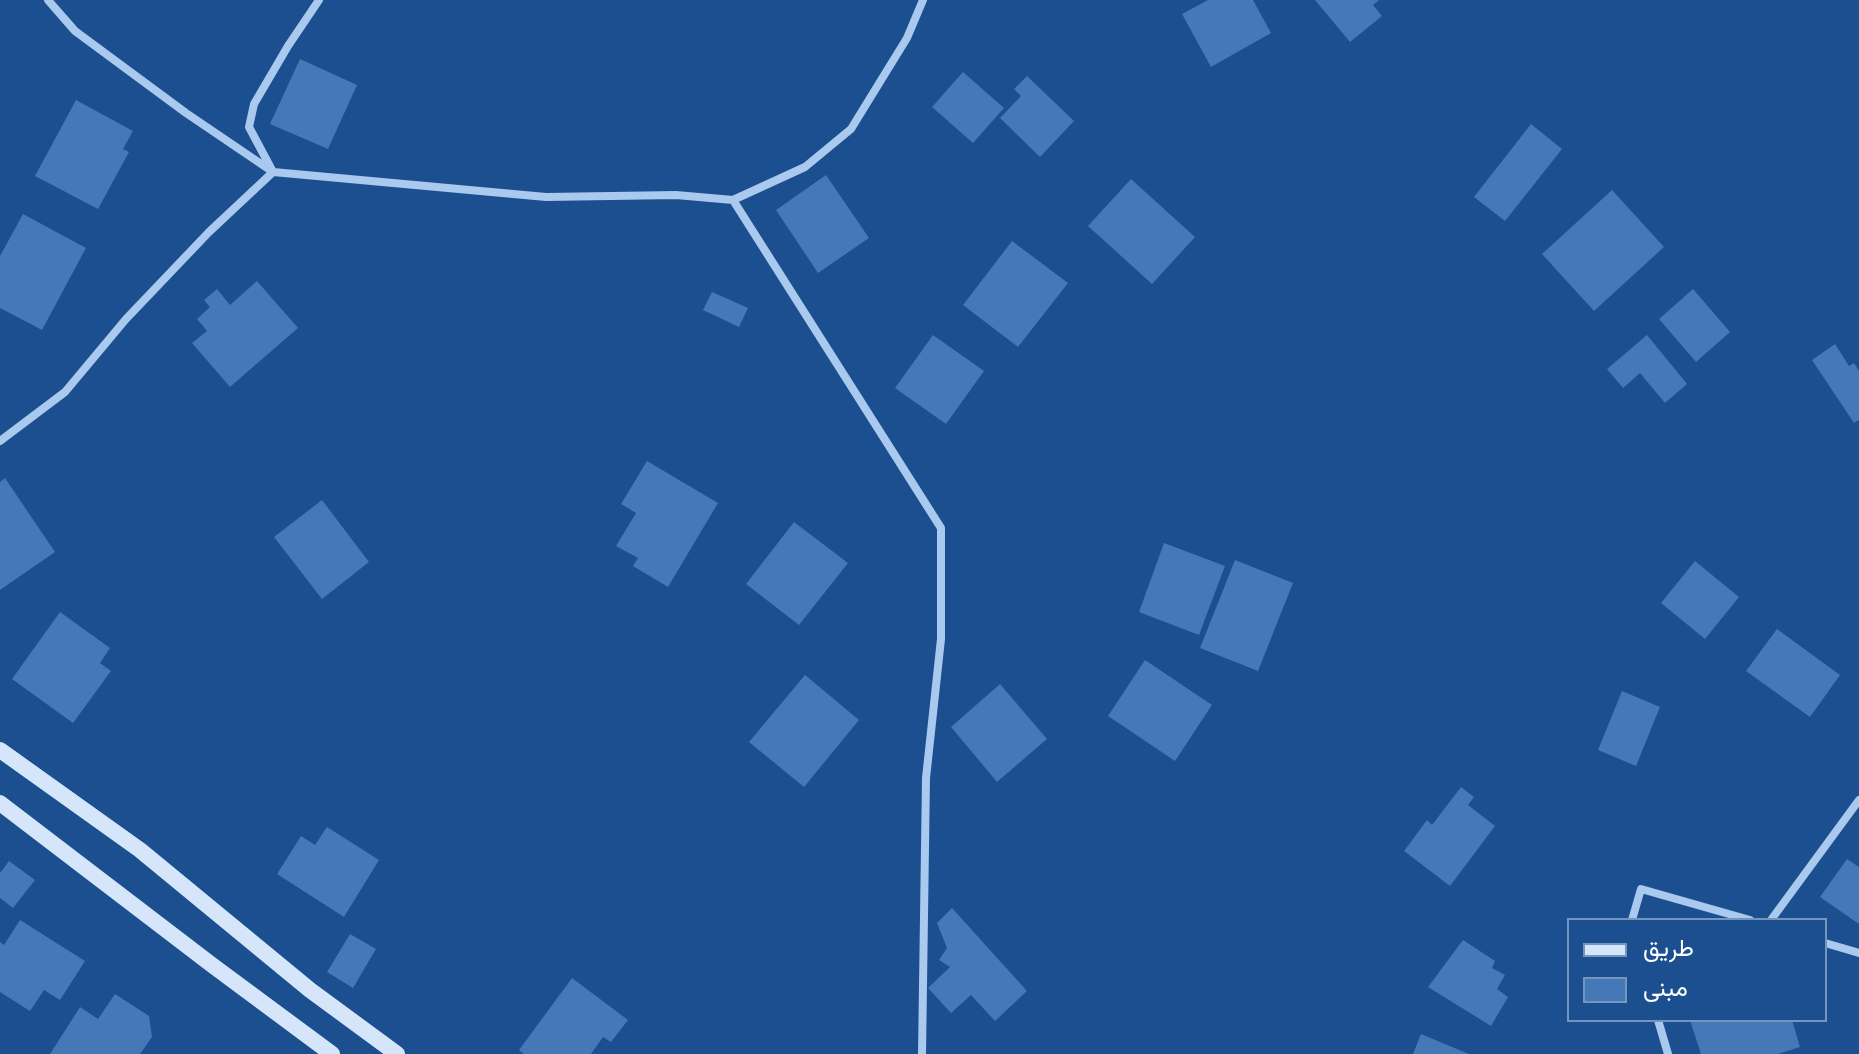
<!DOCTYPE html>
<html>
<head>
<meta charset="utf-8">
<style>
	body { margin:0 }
	#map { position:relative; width:1859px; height:1054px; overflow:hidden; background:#1b4f8f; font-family:"IBM Plex Sans",Vazirmatn,sans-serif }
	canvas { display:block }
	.legend { position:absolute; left:1567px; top:918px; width:260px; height:104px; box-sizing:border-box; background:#1b4f8f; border:2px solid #7695bc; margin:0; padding:10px 14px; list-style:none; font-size:24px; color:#fff }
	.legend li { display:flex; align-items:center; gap:16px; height:40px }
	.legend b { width:40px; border:2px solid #7695bc }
</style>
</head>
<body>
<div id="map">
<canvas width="1859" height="1054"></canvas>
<ul class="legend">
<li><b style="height:10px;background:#d6e6fa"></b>طريق</li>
<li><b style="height:22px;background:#4478b7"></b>مبنى</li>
</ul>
</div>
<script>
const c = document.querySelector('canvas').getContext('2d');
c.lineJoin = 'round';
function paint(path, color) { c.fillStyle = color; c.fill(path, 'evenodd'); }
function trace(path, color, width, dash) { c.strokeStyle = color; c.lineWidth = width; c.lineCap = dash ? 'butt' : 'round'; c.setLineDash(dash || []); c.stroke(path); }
paint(new Path2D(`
	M 1208,0 L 1253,0 L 1271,33 L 1211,67 L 1182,14 Z
	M 1315,0 L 1379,0 L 1373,5 L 1382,16 L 1350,42 Z
	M 300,59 L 357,85 L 328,149 L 270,124 Z
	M 963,72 L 1004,108 L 973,143 L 932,107 Z
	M 1027,76 L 1074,121 L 1040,157 L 1000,118 L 1021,96 L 1014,89 Z
	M 76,100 L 133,131 L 123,149 L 129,152 L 98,209 L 35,176 Z
	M 1531,124 L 1562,149 L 1505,221 L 1474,197 Z
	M 826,175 L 869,238 L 818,273 L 776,210 Z
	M 1131,179 L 1195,237 L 1152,284 L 1088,226 Z
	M 1612,190 L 1664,247 L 1594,311 L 1542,254 Z
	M 23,214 L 86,248 L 42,330 L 0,308 L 0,256 Z
	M 1012,241 L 1068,283 L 1018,347 L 963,305 Z
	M 257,281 L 298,328 L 230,387 L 192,343 L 207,331 L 197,319 L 210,307 L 204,300 L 217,289 L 230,305 Z
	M 1693,289 L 1730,332 L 1696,362 L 1659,319 Z
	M 712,292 L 748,308 L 739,327 L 703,310 Z
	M 933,335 L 984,371 L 946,424 L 895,388 Z
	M 1647,335 L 1687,384 L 1665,403 L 1640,373 L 1623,388 L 1607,369 Z
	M 1835,344 L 1849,366 L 1854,363 L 1859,371 L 1859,420 L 1854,423 L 1812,360 Z
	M 647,461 L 718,503 L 668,587 L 633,566 L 638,558 L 616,546 L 636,513 L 621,504 Z
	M 5,478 L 55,552 L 0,590 L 0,482 Z
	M 322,500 L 369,562 L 322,599 L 274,537 Z
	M 794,522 L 848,563 L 799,625 L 746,584 Z
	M 1164,543 L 1225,566 L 1199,635 L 1139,612 Z
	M 1235,560 L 1293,583 L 1258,671 L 1200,648 Z
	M 1695,561 L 1739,597 L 1705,639 L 1661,603 Z
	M 60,612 L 110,648 L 100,663 L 111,671 L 73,723 L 12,679 Z
	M 1777,629 L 1840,675 L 1810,717 L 1746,671 Z
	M 1145,660 L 1212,705 L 1175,761 L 1108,716 Z
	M 805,675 L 859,720 L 804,787 L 749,742 Z
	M 1000,684 L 1047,739 L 997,782 L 951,727 Z
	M 1622,691 L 1660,707 L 1636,766 L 1598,750 Z
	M 1461,787 L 1474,797 L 1468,805 L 1495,826 L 1450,886 L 1404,851 L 1427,820 L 1432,825 Z
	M 327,827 L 379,860 L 344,917 L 277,874 L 301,836 L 315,845 Z
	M 1847,859 L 1859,867 L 1859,924 L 1820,897 Z
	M 9,861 L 35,880 L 13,908 L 0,898 L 0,873 Z
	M 952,908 L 1027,991 L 995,1021 L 971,995 L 951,1013 L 928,988 L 950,967 L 939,960 L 947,948 L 937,923 Z
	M 20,920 L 85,961 L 60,1000 L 44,990 L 30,1011 L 0,992 L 0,942 L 4,945 Z
	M 350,934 L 376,949 L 353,988 L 327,972 Z
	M 1463,940 L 1495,961 L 1492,968 L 1505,975 L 1497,989 L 1508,997 L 1491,1026 L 1428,987 Z
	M 572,978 L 628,1020 L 611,1042 L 603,1037 L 591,1054 L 524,1054 L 519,1050 Z
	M 115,994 L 149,1016 L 152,1037 L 140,1054 L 50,1054 L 80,1007 L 98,1019 Z
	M 1690,1020 L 1792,1020 L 1800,1047 L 1778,1054 L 1701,1054 Z
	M 1421,1034 L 1469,1054 L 1413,1054 Z`), '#4478b7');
trace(new Path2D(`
	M 319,0 L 288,46 L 254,104 L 249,127 L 273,172 L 546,197 L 676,195 L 733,200 L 805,167 L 851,129 L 907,38 L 923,0
	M 733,200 L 941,528 L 941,639 L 926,778 L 922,1054
	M 0,441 L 65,392 L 126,319 L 209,232 L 273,172 L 186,113 L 75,31 L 48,0
	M 1632,920 L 1641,889 L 1750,920
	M 1771,920 L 1859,800
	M 1825,943 L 1859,953
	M 1658,1020 L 1668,1054`), '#a9c9ee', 8);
trace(new Path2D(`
	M 0,750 L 140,850 L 310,990 L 397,1054
	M 0,803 L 212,965 L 332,1054`), '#d6e6fa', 16);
</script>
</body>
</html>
